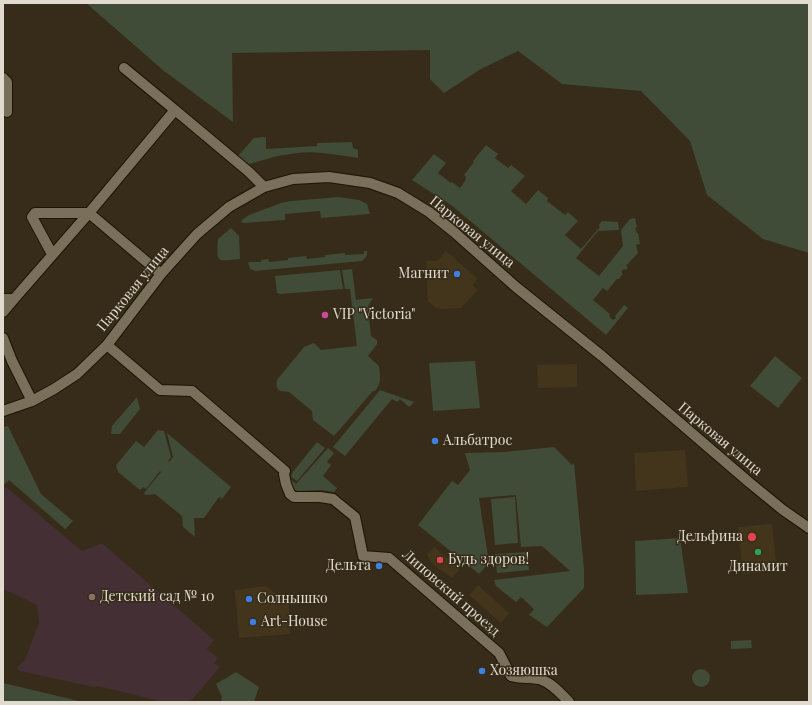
<!DOCTYPE html>
<html>
<head>
<meta charset="utf-8">
<style>
	body { margin:0 }
	#map { position:relative; width:812px; height:705px; overflow:hidden; background:#362c19; font-family:"Playfair Display",serif }
	canvas { display:block }
	.frame { position:absolute; inset:0; border:4px solid #e1dbcf; pointer-events:none }
</style>
</head>
<body>
<div id="map">
<canvas width="812" height="705"></canvas>
<div class="frame"></div>
</div>
<script>
const c = document.querySelector('canvas').getContext('2d');
c.lineJoin = 'round';
function paint(path, color) { c.fillStyle = color; c.fill(path, 'evenodd'); }
function trace(path, color, width, dash) { c.strokeStyle = color; c.lineWidth = width; c.lineCap = dash ? 'butt' : 'round'; c.setLineDash(dash || []); c.stroke(path); }
function drawText(font, color, halo, rows, align = 'center') {
  c.font = font + ' "Playfair Display",serif'; c.lineWidth = 3; c.setLineDash([]); c.textBaseline = 'middle'; c.strokeStyle = halo; c.fillStyle = color; for (const [text, x, y, turn = 0] of rows) {
    c.save(); c.translate(x, y); c.rotate((+turn || 0) * Math.PI / 180); c.textAlign = isNaN(turn) ? turn : align; if (halo) c.strokeText(text, 0, 0); c.fillText(text, 0, 0); c.restore();
  }
}
paint(new Path2D(`
	M 446,251 L 477,278 L 473,286 L 478,290 L 461,308 L 438,309 L 428,302 L 426,261 L 437,261 Z
	M 577,364 L 577,387 L 538,388 L 537,365 Z
	M 685,450 L 688,487 L 636,491 L 634,453 Z
	M 772,524 L 777,571 L 743,574 L 738,527 Z
	M 434,547 L 460,569 L 452,578 L 442,571 L 433,565 L 427,555 Z
	M 478,585 L 509,613 L 501,623 L 469,595 Z
	M 266,586 L 289,605 L 290,634 L 239,638 L 235,590 Z`), '#42351b');
paint(new Path2D(`
	M 6,487 L 82,551 L 102,543 L 214,640 L 207,649 L 218,658 L 214,663 L 220,667 L 190,702 L 164,702 L 98,686 L 93,687 L 20,671 L 17,668 L 25,660 L 39,623 L 37,605 L 3,589 L 3,490 Z`), '#432f34');
paint(new Path2D(`
	M 86,3 L 809,3 L 809,253 L 763,239 L 707,195 L 690,141 L 641,91 L 562,84 L 518,51 L 481,69 L 444,93 L 430,79 L 430,50 L 232,53 L 233,122 L 164,71 Z
	M 264,137 L 266,138 L 266,149 L 317,146 L 317,143 L 352,142 L 353,148 L 358,150 L 358,158 C 346,156 334,154 322,153 C 296,150 270,158 246,165 L 237,157 L 254,138 Z
	M 486,145 L 498,154 L 495,158 L 508,168 L 511,165 L 525,176 L 511,191 L 526,204 L 538,190 L 548,198 L 547,201 L 565,215 L 568,212 L 578,221 L 565,235 L 581,249 L 600,227 L 599,225 L 602,221 L 618,222 L 619,230 L 598,231 L 576,258 L 599,276 L 623,246 L 621,230 L 630,219 L 635,218 L 637,227 L 635,228 L 637,233 L 638,233 L 640,244 L 636,245 L 638,253 L 626,266 L 628,267 L 626,270 L 624,269 L 621,272 L 623,274 L 619,279 L 617,279 L 607,291 L 603,288 L 593,300 L 610,314 L 609,316 L 613,320 L 616,318 L 615,316 L 624,305 L 628,308 L 606,335 L 451,205 L 412,180 L 434,154 L 446,163 L 438,173 L 451,183 L 452,182 L 460,188 L 465,181 L 466,177 L 464,175 L 474,162 L 473,161 Z
	M 338,197 L 359,200 L 367,204 L 370,214 L 321,218 L 320,211 L 285,214 L 285,220 L 245,223 L 241,222 L 243,219 L 249,215 L 281,203 L 291,201 Z
	M 231,228 L 239,236 L 240,259 C 217,261 216,264 218,239 Z
	M 364,251 L 367,251 L 367,256 L 362,261 L 255,271 L 250,269 L 248,262 L 261,262 L 261,260 L 268,259 L 269,262 L 288,260 L 288,258 L 306,256 L 307,259 L 325,257 L 325,255 L 345,253 L 345,255 L 364,254 Z
	M 352,269 L 356,300 L 373,298 L 368,306 L 371,336 L 377,340 L 377,344 L 368,356 L 379,366 C 380,375 382,383 375,391 L 373,391 L 334,436 L 313,420 L 312,411 L 289,392 L 280,391 C 276,388 276,385 277,380 L 304,347 L 314,343 L 321,350 L 357,346 L 350,289 L 345,289 L 342,270 Z
	M 340,270 L 343,289 L 280,294 L 277,293 L 275,276 Z
	M 775,356 L 802,378 L 778,408 L 750,386 Z
	M 475,361 L 480,408 L 433,411 L 429,363 Z
	M 380,390 L 414,402 L 409,407 L 400,399 L 397,402 L 392,399 L 345,456 L 333,447 Z
	M 137,397 L 140,409 L 120,434 L 111,434 L 112,426 Z
	M 8,426 L 41,494 L 73,521 L 65,529 L 9,480 L 3,486 L 3,427 Z
	M 158,430 L 164,431 L 171,457 L 168,461 L 169,462 L 173,457 L 167,433 L 231,487 L 222,499 L 219,497 L 204,518 L 194,518 L 195,537 L 183,527 L 182,516 L 155,494 L 146,495 L 144,493 L 161,472 L 160,471 L 146,489 L 143,487 L 140,490 L 118,472 L 116,465 L 136,441 L 144,447 Z
	M 317,442 L 325,448 L 297,481 L 291,477 L 292,473 Z
	M 554,447 L 572,465 L 574,463 L 584,569 L 584,588 L 547,627 L 529,615 L 534,609 L 521,597 L 516,602 L 496,586 L 494,580 L 570,571 L 542,546 L 521,547 L 516,496 L 515,495 L 479,498 L 489,563 L 479,574 L 418,525 L 452,481 L 458,485 L 470,470 L 465,453 L 504,452 Z
	M 328,448 L 334,453 L 327,462 L 331,465 L 323,476 L 337,488 L 334,492 L 322,490 L 298,491 L 292,489 L 288,477 L 296,484 Z
	M 515,497 L 518,543 L 495,545 L 491,499 Z
	M 680,538 L 688,593 L 636,595 L 635,541 Z
	M 527,552 L 529,570 L 497,573 L 495,554 Z
	M 751,640 L 752,648 L 731,649 L 731,641 Z
	M692 678a9 9 0 1 1 18 0a9 9 0 1 1-18 0Z
	M 236,672 L 259,687 L 254,702 L 221,702 L 222,697 L 216,684 Z
	M 3,683 L 83,702 L 3,702 Z`), '#404b38');
const minor = new Path2D(`
	M 3,78 L 7,82 L 7,112
	M 175,110 L 249,172 L 264,187
	M 52,254 L 32,217 L 35,213 L 89,213 L 161,274
	M 3,299 L 14,299 L 89,213 L 175,110 L 124,68
	M 3,312 L 14,299
	M 3,338 L 12,361 L 32,401
	M 107,345 L 160,390 L 192,391 L 285,471 L 284,474 L 286,484 L 290,494 L 294,497 L 320,497 L 333,499 L 355,517 L 363,556 L 389,558 L 499,653 L 511,676 C 520,679 535,677 542,680 C 553,684 561,694 569,702
	M 3,411 L 32,401 L 54,389 L 77,374 L 107,345 L 161,274 L 197,234 L 229,207 L 264,187 L 293,179 L 329,177 L 370,183 L 398,193 L 429,212 L 454,232 L 516,287 L 602,356 L 750,483 L 783,510 L 809,528`);
trace(minor, '#1d1403', 12);
trace(minor, '#7a6f5a', 10);
for (const [x, y, r, color] of [
	[457,274,4,"#3f7fe0"],
	[325,315,4,"#d1479c"],
	[435,441,4,"#3f7fe0"],
	[752,537,5,"#e0444e"],
	[758,552,4,"#2e9e5b"],
	[440,560,4,"#e0444e"],
	[379,566,4,"#3f7fe0"],
	[92,597,4,"#8d6e63"],
	[249,599,4,"#3f7fe0"],
	[253,622,4,"#3f7fe0"],
	[482,671,4,"#3f7fe0"]
]) { const dot = new Path2D(); dot.arc(x, y, r, 0, 2 * Math.PI); c.fillStyle = color; c.fill(dot); trace(dot, '#362c19', 1.5); }
drawText('14px', '#e1dbcf', '#362c19', [
	["Парковая улица",472,232,39],
	["Парковая улица",133,289,-51],
	["Парковая улица",720,439,40],
	["Липовский проезд",451,593,41]
]);
drawText('14px', '#e1dbcf', '#362c19', [
	["Магнит",449,274,"right"],
	["VIP \"Victoria\"",333,315],
	["Альбатрос",443,441],
	["Дельфина",743,537,"right"],
	["Будь здоров!",448,560],
	["Дельта",371,566,"right"],
	["Динамит",758,567,"center"],
	["Детский сад № 10",100,597],
	["Солнышко",257,599],
	["Art-House",261,622],
	["Хозяюшка",490,671]
], 'left');
</script>
</body>
</html>
